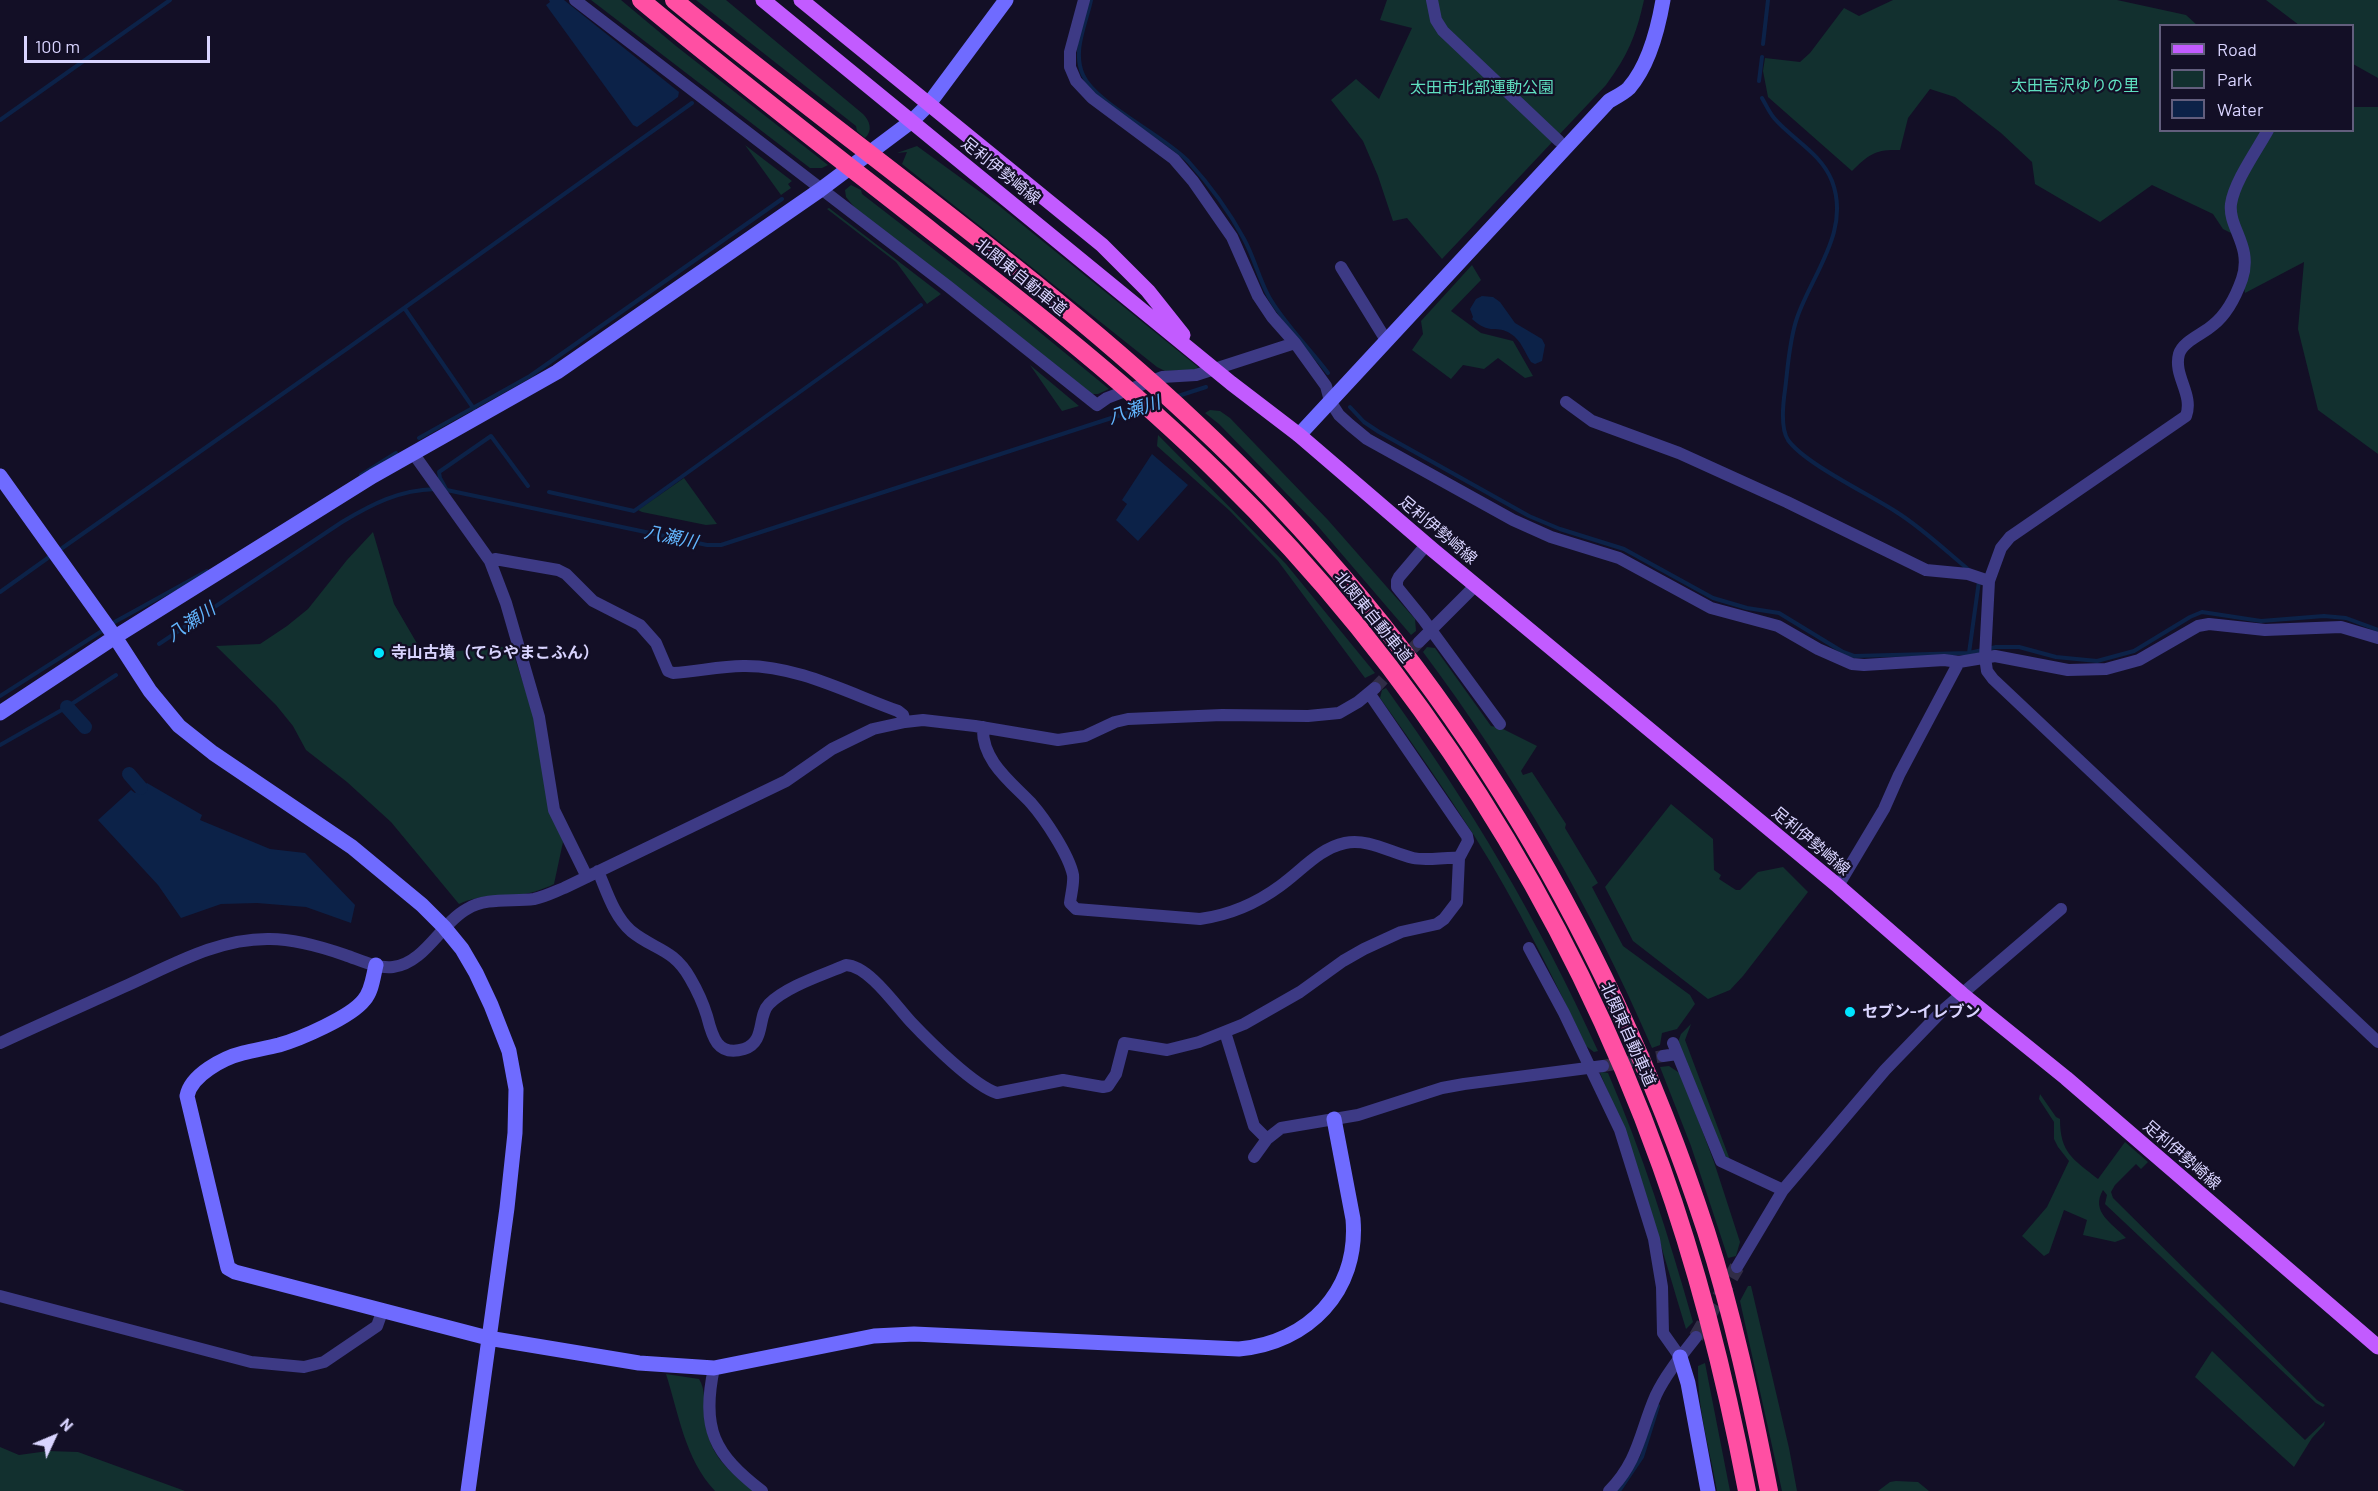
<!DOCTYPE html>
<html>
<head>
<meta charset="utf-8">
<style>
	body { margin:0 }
	#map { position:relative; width:2378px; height:1491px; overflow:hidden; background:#130f26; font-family:Barlow,sans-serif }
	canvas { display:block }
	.legend { position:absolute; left:2159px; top:24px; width:195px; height:108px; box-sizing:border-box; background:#130f26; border:2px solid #625e7d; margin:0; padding:8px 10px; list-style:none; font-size:18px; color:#d9d4ff }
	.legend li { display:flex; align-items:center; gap:12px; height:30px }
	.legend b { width:30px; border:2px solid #625e7d }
	.north { position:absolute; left:24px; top:1407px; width:60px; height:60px; -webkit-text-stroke:4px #130f26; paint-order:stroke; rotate:46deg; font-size:16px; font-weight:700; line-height:24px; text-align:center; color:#d9d4ff }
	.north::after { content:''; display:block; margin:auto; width:21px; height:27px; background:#d9d4ff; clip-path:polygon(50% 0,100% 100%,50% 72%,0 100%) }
	.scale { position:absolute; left:24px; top:36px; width:186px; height:27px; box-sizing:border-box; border:3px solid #d9d4ff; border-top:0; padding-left:8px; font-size:18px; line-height:21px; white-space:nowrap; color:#d9d4ff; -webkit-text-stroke:4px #130f26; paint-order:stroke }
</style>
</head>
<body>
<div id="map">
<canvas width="2378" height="1491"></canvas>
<ul class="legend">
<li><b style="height:8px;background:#c25bff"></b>Road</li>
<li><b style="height:16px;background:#12302f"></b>Park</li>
<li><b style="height:16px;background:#0c2248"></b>Water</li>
</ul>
<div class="north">N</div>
<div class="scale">100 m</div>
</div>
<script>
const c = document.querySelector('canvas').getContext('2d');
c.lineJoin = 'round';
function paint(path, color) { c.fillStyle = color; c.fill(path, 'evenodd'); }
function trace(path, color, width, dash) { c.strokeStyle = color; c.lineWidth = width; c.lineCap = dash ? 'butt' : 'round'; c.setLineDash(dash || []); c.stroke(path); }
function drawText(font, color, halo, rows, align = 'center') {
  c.font = font + ' Barlow,"Noto Sans JP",sans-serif'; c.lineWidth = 4.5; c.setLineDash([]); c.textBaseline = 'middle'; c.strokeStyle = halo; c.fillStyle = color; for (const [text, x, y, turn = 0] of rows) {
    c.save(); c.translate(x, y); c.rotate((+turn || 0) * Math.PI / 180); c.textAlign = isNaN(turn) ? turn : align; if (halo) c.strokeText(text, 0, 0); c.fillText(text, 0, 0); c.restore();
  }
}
paint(new Path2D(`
	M 591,0 L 621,0 L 676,46 L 828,165 L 822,168 L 810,168 Z
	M 696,0 L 726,0 L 863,114 C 870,121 873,131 865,138 L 857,131 L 856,126 Z
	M 1387,0 L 1644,0 C 1636,36 1628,55 1606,85 L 1442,259 L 1407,218 L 1393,221 L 1378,176 L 1363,141 L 1331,100 L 1356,79 L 1379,99 L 1412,28 L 1380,20 Z
	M 1893,0 L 2117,0 L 2186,15 L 2197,25 L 2160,26 L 2160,130 L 2352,130 L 2353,107 L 2378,107 L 2378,454 L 2318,410 L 2298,329 L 2304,262 L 2245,293 L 2235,235 L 2223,229 L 2213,214 L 2152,185 L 2100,222 L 2035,184 L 2032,162 L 2001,133 L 1955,97 L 1930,89 L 1908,118 L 1900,150 C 1876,149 1869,154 1852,171 L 1768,97 L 1763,71 L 1765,58 L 1800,62 L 1810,53 L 1844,8 L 1859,16 Z
	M 2266,0 L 2378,0 L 2378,78 L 2353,64 L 2352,26 L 2299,25 Z
	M 745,145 L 792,181 L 788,184 L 791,188 L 781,195 Z
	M 917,146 L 998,205 L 1198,367 L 1195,370 L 1165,371 L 1157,367 L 902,164 L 907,152 L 897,153 Z
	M 851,185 L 861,190 L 862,194 L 1020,316 L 1109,389 L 1098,394 L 1092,394 L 855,208 L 846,197 L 845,190 Z
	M 829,208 L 941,294 L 927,304 L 896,262 L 827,209 Z
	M 1472,265 L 1481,280 L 1451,311 L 1481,333 L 1513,341 L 1533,376 L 1525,378 L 1498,358 L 1484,369 L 1463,365 L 1451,379 L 1412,350 L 1423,334 L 1421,321 Z
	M 1030,365 L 1079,406 L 1062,411 Z
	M 1210,410 L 1220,411 L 1230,418 L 1328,520 L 1415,619 L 1416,631 L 1411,635 L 1316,524 L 1219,424 L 1205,413 Z
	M 1158,435 L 1286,564 L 1375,673 L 1365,678 L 1278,561 L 1230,511 L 1157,446 Z
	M 684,478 L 717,524 L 706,525 L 642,512 L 638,510 Z
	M 373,532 L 394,604 L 422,652 L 427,654 L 511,646 L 534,716 L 563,842 L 554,884 C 542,890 529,894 516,895 C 494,898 481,894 459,904 L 391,822 L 347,782 L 306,750 L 293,726 L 276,705 L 216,646 L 260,644 L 287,626 L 308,609 L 347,560 Z
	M 1427,647 L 1435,648 L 1491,726 L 1501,728 L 1537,746 L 1521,771 L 1523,775 L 1532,772 L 1566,824 L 1565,828 L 1598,883 L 1592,887 L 1623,946 L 1690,995 L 1695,1004 L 1677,1029 L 1662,1033 L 1660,1045 L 1652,1048 C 1591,907 1515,775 1423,652 Z
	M 1386,688 C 1470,805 1538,919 1598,1051 L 1594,1052 L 1586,1046 C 1552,975 1517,904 1475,837 C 1445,790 1413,744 1380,698 L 1382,690 Z
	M 1671,804 L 1713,839 L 1714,870 L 1721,875 L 1719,879 L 1736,890 L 1740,890 L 1758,872 L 1783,867 L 1808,892 L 1743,976 L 1730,990 L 1708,999 L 1633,941 L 1605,887 Z
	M 1691,1024 L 1685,1040 L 1730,1160 L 1722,1155 L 1678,1042 L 1681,1034 Z
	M 1669,1066 L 1681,1074 L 1714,1162 L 1740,1242 L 1736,1256 L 1728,1258 L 1691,1146 L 1660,1067 Z
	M 1602,1072 L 1608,1073 C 1643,1154 1669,1237 1693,1322 L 1686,1329 C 1660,1243 1636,1155 1600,1073 Z
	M 2040,1094 L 2056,1117 L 2060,1119 C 2060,1153 2073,1159 2098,1179 L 2125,1142 L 2148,1162 L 2141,1169 L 2136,1164 L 2115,1185 L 2111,1192 L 2113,1198 L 2317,1400 L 2325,1405 L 2323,1407 L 2316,1403 L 2105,1204 L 2107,1195 L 2103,1190 C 2090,1212 2112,1223 2126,1238 L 2115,1242 L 2083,1235 L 2087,1220 L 2064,1210 L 2049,1253 L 2044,1256 L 2022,1236 L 2047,1207 L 2069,1161 L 2058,1147 L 2054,1139 L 2054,1122 L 2039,1099 Z
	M 1748,1286 L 1751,1286 L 1789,1448 L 1797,1491 L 1782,1491 L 1740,1301 Z
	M 2212,1351 L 2305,1440 L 2325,1421 L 2324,1425 L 2312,1438 L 2294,1467 L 2195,1377 Z
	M 1705,1363 L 1730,1491 L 1717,1491 C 1710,1450 1697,1408 1698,1366 Z
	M 666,1374 L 699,1379 C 706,1390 704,1404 705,1416 C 707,1453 726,1469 754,1491 L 715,1491 C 685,1459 679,1415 666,1374 Z
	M 0,1447 L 19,1455 L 48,1451 L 78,1452 L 185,1491 L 0,1491 Z
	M 1896,1481 L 1918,1482 L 1929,1491 L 1878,1491 L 1890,1482 Z`), '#12302f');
paint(new Path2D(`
	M 549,0 L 564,0 L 679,92 L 678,97 L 637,127 L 633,125 L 546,5 L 550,2 Z
	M 1482,296 L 1493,297 L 1500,302 L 1515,323 L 1542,339 L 1545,345 L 1542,361 L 1535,364 L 1531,362 C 1525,353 1521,340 1511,334 C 1497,324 1490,336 1472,319 L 1473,317 L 1470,309 L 1476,299 Z
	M 1152,454 L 1188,485 L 1138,541 L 1116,520 L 1127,504 L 1122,500 Z
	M 147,783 L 202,815 L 200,820 L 270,849 L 305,853 L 355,905 L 351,923 L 306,907 L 257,903 L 221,904 L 181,918 L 158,885 L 98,820 L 131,790 L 135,793 Z`), '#0c2248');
trace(new Path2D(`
	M 1091,0 C 1086,24 1072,51 1083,75 C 1095,103 1163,135 1188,161 C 1209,184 1229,211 1244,239 C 1254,257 1259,279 1269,297 C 1283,322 1310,349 1328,373
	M 1763,44 L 1768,0
	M 1759,81 L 1762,57
	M 1762,98 C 1766,105 1769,112 1774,118 C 1793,140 1821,153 1832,181 C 1851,231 1812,274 1797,318 C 1789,341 1788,367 1785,390 C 1783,404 1780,428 1788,440 C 1805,464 1871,495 1898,513 C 1923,529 1946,551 1969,570
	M 0,120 L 170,0
	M 405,309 L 474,409
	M 1175,397 L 1206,387
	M 1350,407 L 1364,422 L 1379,432 L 1529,516 L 1560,529 L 1624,549 L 1713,598 L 1747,608 L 1779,613 L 1843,652 L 1854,656 L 1969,653 L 1996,647 L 2019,647 L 2056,657 L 2097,661 L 2134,651 L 2190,617 L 2202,612 L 2261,621 L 2324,616 L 2346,618 L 2378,630
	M 419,438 L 530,376 L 782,199
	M 361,475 L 396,453
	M 442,489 L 707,545 L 721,545 L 1139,409
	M 446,489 L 440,478 L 439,472 L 491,436 L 528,486
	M 549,492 L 634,511 L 921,305
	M 58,551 L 348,348 L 692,103
	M 0,592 L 52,555
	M 111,624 L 207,571
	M 159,644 L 342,522 C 372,504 399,490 435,489
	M 1969,653 L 1979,581
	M 0,696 L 105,629
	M 0,745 L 67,707 L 116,675
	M 1619,1491 L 1642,1457 L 1658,1406`), '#0c2248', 4);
trace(new Path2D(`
	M 67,707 L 85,727
	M 129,774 L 141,788`), '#0c2248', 14);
trace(new Path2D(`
	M 1375,688 L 1419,642
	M 1603,1066 L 1663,1056`), '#312d47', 12, [12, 6]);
trace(new Path2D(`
	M 1696,1337 L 1737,1267`), '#312d47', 15, [15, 8]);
trace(new Path2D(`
	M 575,0 L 949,287 L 1097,405 L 1107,398 L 1162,377 L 1196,375 L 1295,343
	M 1084,0 L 1070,52 L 1070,67 L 1076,81 L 1092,98 L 1174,159 L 1193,181 L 1232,237 L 1258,296 L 1272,317 L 1295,343 L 1326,386 L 1330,401 L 1339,415 L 1350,425 L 1367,439 L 1513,520 L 1551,537 L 1619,558 L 1711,608 L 1778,626 L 1818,649 L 1852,664 L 1864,665 L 1944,660 L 1959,662 L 1995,656 L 2068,670 L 2106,669 L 2139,660 L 2198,626 L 2209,624 L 2265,630 L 2341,627 L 2378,638
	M 1432,0 L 1436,20 L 1443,31 L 1559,141
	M 2268,130 C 2257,150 2234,182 2231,204 C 2228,228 2253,246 2242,279 C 2236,296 2227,314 2213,325 C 2203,334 2183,341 2179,354 C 2173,376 2194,394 2186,416 L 2010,537 L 2001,548 L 1989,581 L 1985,657 L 1987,671 L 1993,679 L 2378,1042
	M 1341,267 L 1386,340
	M 1566,402 L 1592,421 L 1679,453 L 1787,502 L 1926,570 L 1968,574 L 1989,581
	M 413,453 L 490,561 L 506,603 L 539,717 L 554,810 L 587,877
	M 1427,544 L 1399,577 L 1397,581 L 1397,587 L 1423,619 L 1500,724
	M 490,561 L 495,559 L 558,570 L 566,574 L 593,601 L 640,625 L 656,643 L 668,671 L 673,673 C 696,672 719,666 743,666 C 796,665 848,693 898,711 L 903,715 L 905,722
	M 1419,642 L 1476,585
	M 983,727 C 981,760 1011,782 1031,803 C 1045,819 1069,855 1073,875 C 1074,884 1071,894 1070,903 L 1076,909 L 1200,919 C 1229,915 1257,903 1280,886 C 1301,871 1320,848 1345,843 C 1368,838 1391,853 1413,858 C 1427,861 1444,857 1459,858
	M 598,871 C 607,892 614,916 631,931 C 654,950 673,948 690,978 C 697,990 703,1003 707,1016 C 712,1036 717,1057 744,1049 C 766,1042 757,1016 769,1004 C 787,986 823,975 846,965 C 869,966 896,1006 911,1022 C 929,1041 974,1086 997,1093 L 1063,1080 L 1103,1087 L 1108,1086 L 1116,1074 L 1124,1043 L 1167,1050 L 1199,1042 L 1244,1024 L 1300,992 L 1343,961 L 1364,949 L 1401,932 L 1437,924 L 1444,919 L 1457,902 L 1459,858 L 1468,841 L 1467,836 L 1369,693
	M 1838,886 L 1884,809 L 1899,775 L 1959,662
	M 1529,948 L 1564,1013 L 1620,1130 L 1654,1239 L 1662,1287 L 1663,1333 L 1680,1357
	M 1225,1032 L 1254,1126 L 1267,1139
	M 0,1043 C 43,1023 86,1004 128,985 C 174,964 219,938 270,939 C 295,939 322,947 345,955 C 360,960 377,969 393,967 C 425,963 441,923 467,909 C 486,897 513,902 534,899 C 544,897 554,892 564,888 L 786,781 L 832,749 L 873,729 L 905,722 L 923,720 L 975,726 L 1058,740 L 1085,736 L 1115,722 L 1128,719 L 1222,715 L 1308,716 L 1339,713 L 1358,702 L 1375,688
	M 1673,1043 L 1721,1161 L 1783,1190
	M 1663,1056 L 1677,1054
	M 1254,1157 L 1267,1139 L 1281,1128 L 1358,1115 L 1442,1088 L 1464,1084 L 1603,1066
	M 1737,1267 L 1783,1190 L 1885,1070 L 1942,1011 L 2061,909
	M 0,1296 L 251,1362 L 304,1367 L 324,1362 L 377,1326 L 382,1312
	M 714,1368 C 701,1429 714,1454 762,1491
	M 1609,1491 C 1639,1461 1640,1431 1656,1395 C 1666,1374 1682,1355 1696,1337`), '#3d3a85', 12);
trace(new Path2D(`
	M 1299,435 L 1609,101 C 1616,97 1624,93 1629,88 C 1649,65 1658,29 1663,0
	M 0,476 L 115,637 L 150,691 L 179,726 L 213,753 L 352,847 L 422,905 L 444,927 L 462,949 L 476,973 L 491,1005 L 509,1051 L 516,1089 L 515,1133 L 507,1208 L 468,1491
	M 0,713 L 115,637 L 373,476 L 557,372 L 820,190 L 912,121 L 928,105 L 1006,0
	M 376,965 C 373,977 372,991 364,1000 C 351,1017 300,1039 279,1045 C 267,1048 255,1050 243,1053 C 223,1058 191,1075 187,1096 L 228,1268 L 235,1272 L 488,1338 L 639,1363 L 714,1368 L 874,1336 L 914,1334 L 1239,1349 C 1308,1343 1359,1291 1353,1219 L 1334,1119
	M 1680,1357 L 1688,1383 L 1708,1491`), '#6f6bff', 15);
trace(new Path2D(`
	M 763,0 L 1231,383 L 1299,435 L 1433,550 L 1838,886 L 1962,994 L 2066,1078 L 2378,1347
	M 801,0 L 1102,245 L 1148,291 L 1183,335`), '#c25bff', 15);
trace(new Path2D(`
	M 641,0 C 737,80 836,156 934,233 C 1033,310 1131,387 1220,475 C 1417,668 1568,907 1661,1166 C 1699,1272 1726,1381 1747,1491
	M 674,0 C 846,141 1033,270 1195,422 C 1434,645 1604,920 1706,1231 C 1733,1315 1752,1404 1769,1491`), '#ff4fa3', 18);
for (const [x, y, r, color] of [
	[379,653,6,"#00e5ff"],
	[1850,1012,6,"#00e5ff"]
]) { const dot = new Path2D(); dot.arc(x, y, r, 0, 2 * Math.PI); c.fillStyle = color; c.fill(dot); trace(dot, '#130f26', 2); }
drawText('16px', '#5fe0c0', '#130f26', [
	["太田吉沢ゆりの里",2075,86],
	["太田市北部運動公園",1482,88]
]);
drawText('16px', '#d9d4ff', '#130f26', [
	["足利伊勢崎線",1001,171,39],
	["北関東自動車道",1021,277,39],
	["足利伊勢崎線",1438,530,40],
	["北関東自動車道",1373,617,51],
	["足利伊勢崎線",1811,841,40],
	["北関東自動車道",1628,1034,66],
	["足利伊勢崎線",2182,1155,41]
]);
drawText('bold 16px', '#d9d4ff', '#130f26', [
	["寺山古墳（てらやまこふん）",391,653],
	["セブン-イレブン",1862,1012]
], 'left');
drawText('italic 18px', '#62b6ff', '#130f26', [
	["八瀬川",1134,410,-18],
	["八瀬川",671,537,12],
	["八瀬川",191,622,-34]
]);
</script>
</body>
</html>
